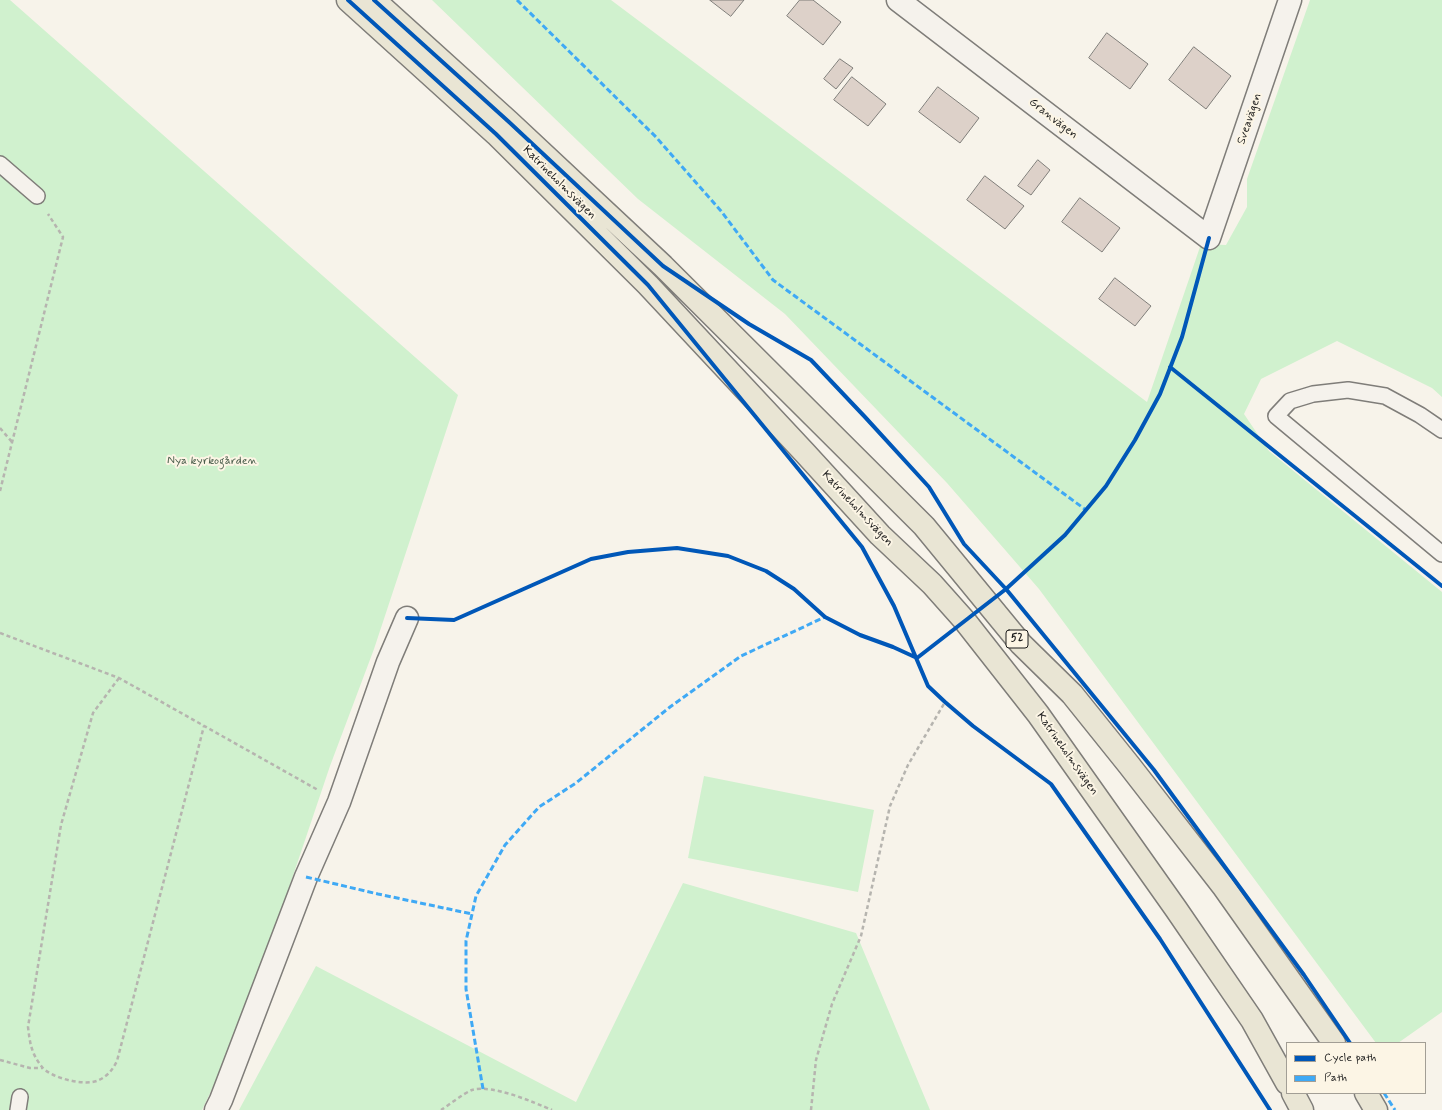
<!DOCTYPE html>
<html>
<head>
<meta charset="utf-8">
<style>
	body { margin:0 }
	#map { position:relative; width:1442px; height:1110px; overflow:hidden; background:#f7f3ea; font-family:Mynerve,sans-serif }
	canvas { display:block }
	.legend { position:absolute; left:1286px; top:1042px; width:140px; height:52px; box-sizing:border-box; background:#fcf5e5; border:1px solid #a29e95; margin:0; padding:5px 7px; list-style:none; font-size:12px; color:#1c1c1c }
	.legend li { display:flex; align-items:center; gap:8px; height:20px }
	.legend b { width:20px; border:1px solid #a29e95 }
</style>
</head>
<body>
<div id="map">
<canvas width="1442" height="1110"></canvas>
<ul class="legend">
<li><b style="height:5px;background:#0057b8"></b>Cycle path</li>
<li><b style="height:5px;background:#3fa9f5"></b>Path</li>
</ul>
</div>
<script>
const c = document.querySelector('canvas').getContext('2d');
c.lineJoin = 'round';
function paint(path, color) { c.fillStyle = color; c.fill(path, 'evenodd'); }
function trace(path, color, width, dash) { c.strokeStyle = color; c.lineWidth = width; c.lineCap = dash ? 'butt' : 'round'; c.setLineDash(dash || []); c.stroke(path); }
function drawText(font, color, halo, rows, align = 'center') {
  c.font = font + ' Mynerve,sans-serif'; c.lineWidth = 4; c.setLineDash([]); c.textBaseline = 'middle'; c.strokeStyle = halo; c.fillStyle = color; for (const [text, x, y, turn = 0] of rows) {
    c.save(); c.translate(x, y); c.rotate((+turn || 0) * Math.PI / 180); c.textAlign = isNaN(turn) ? turn : align; if (halo) c.strokeText(text, 0, 0); c.fillText(text, 0, 0); c.restore();
  }
}
paint(new Path2D(`
	M 0,0 L 10,0 L 458,395 L 374,649 L 330,766 L 274,932 L 214,1085 L 202,1110 L 0,1110 Z
	M 432,0 L 611,0 L 1147,402 L 1201,244 L 1226,245 L 1247,207 L 1247,179 L 1310,0 L 1442,0 L 1442,397 L 1432,388 L 1337,341 L 1261,379 L 1244,414 L 1269,451 L 1442,592 L 1442,1012 L 1398,1043 L 1376,1043 L 1039,589 L 947,483 L 785,314 L 638,199 Z
	M 704,776 L 874,810 L 858,892 L 688,858 Z
	M 683,883 L 856,933 L 930,1110 L 239,1110 L 316,966 L 576,1102 Z`), '#d0f1ce');
const building = new Path2D(`
	M 710,0 L 744,0 L 731,16 Z
	M 800,0 L 813,0 L 841,22 L 823,45 L 787,16 Z
	M 1107,33 L 1148,64 L 1130,89 L 1089,58 Z
	M 1194,47 L 1231,76 L 1206,109 L 1169,80 Z
	M 840,59 L 853,68 L 836,89 L 824,79 Z
	M 852,77 L 886,104 L 868,126 L 834,100 Z
	M 938,87 L 979,118 L 960,143 L 919,112 Z
	M 1038,160 L 1050,170 L 1031,195 L 1018,186 Z
	M 985,176 L 1024,206 L 1005,229 L 967,200 Z
	M 1080,198 L 1120,228 L 1102,252 L 1062,222 Z
	M 1115,278 L 1151,306 L 1135,326 L 1099,299 Z`);
paint(building, '#ddd1c9');
trace(building, '#7f7d79', 1);
const lane = new Path2D(`
	M 0,164 L 37,196
	M 1442,430 L 1420,415 L 1385,396 L 1348,390 L 1313,394 L 1290,401 L 1276,416 L 1442,554
	M 18,1110 L 20,1097`);
const street = new Path2D(`
	M 898,0 L 1209,238 L 1290,0
	M 216,1110 L 221,1100 L 306,877 L 339,802 L 388,662 L 407,618`);
const primary = new Path2D(`
	M 348,0 L 496,134 L 648,285 L 805,453 L 880,535 L 932,584 L 965,621 L 1038,714 L 1176,909 L 1252,1020 L 1287,1083
	M 374,0 L 509,122 L 663,266 L 924,526 L 1021,644 L 1072,694 L 1129,765 L 1223,886 L 1334,1043
	M 1293,1093 L 1302,1110
	M 1366,1093 L 1376,1110`);
trace(lane, '#7f7d79', 18);
trace(street, '#7f7d79', 25);
trace(primary, '#7f7d79', 25);
trace(new Path2D(`
	M 0,428 L 12,442
	M 0,491 L 63,237 L 48,214
	M 0,633 L 119,678 L 318,790
	M 119,678 L 93,713 L 61,825 L 28,1027 C 30,1043 31,1053 42,1067 C 51,1078 86,1087 99,1080 C 108,1076 113,1069 117,1061 L 204,726
	M 0,1060 L 30,1068 L 42,1068
	M 441,1110 C 449,1105 464,1093 472,1090 C 492,1084 533,1102 552,1110
	M 811,1110 L 816,1060 L 832,1004 L 861,936 L 890,806 L 908,765 L 945,702`), '#b6b4af', 2.5, [4, 3]);
trace(lane, '#f5f2ec', 15);
trace(street, '#f5f2ec', 22);
trace(primary, '#e9e5d4', 22);
trace(new Path2D(`
	M 517,0 L 656,137 L 721,211 L 773,280 L 1086,510
	M 306,877 L 378,894 L 472,914
	M 483,1089 L 466,989 L 466,941 L 476,896 L 505,845 L 539,807 L 576,783 L 670,707 L 741,656 L 825,617
	M 1384,1093 L 1395,1110`), '#3fa9f5', 3, [6, 3]);
trace(new Path2D(`
	M 348,0 L 496,134 L 648,285 L 862,547 L 894,606 L 928,686 L 945,702 L 973,726 L 1051,784 L 1160,939 L 1270,1110
	M 374,0 L 509,122 L 663,266 L 749,324 L 811,360 L 865,417 L 929,487 L 964,544 L 1006,589 L 1154,770 L 1304,975 L 1350,1043
	M 1170,367 L 1442,586
	M 407,618 L 454,620 L 591,559 L 628,552 L 677,548 L 728,556 L 766,571 L 794,589 L 825,617 L 860,635 L 893,647 L 917,658
	M 917,658 L 1006,589 L 1065,535 L 1106,486 L 1135,440 L 1160,394 L 1182,337 L 1209,238`), '#0057b8', 4);
for (const [x, y, w] of [
	[1017,639,22]
]) { const box = new Path2D(); box.roundRect(x - w / 2, y - 9, w, 18, 3); c.fillStyle = '#fcf5e5'; c.fill(box); trace(box, '#1c1c1c', 1); }
drawText('bold 11px', '#1c1c1c', null, [
	["52",1017,639]
]);
drawText('12px', '#1c1c1c', '#fcf5e5', [
	["Granvägen",1053,119,38],
	["Sveavägen",1250,119,-71],
	["Katrineholmsvägen",559,183,45],
	["Katrineholmsvägen",857,509,47],
	["Katrineholmsvägen",1067,754,55]
]);
drawText('12px', '#485c4a', '#fcf5e5', [
	["Nya kyrkogården",212,461]
]);
</script>
</body>
</html>
